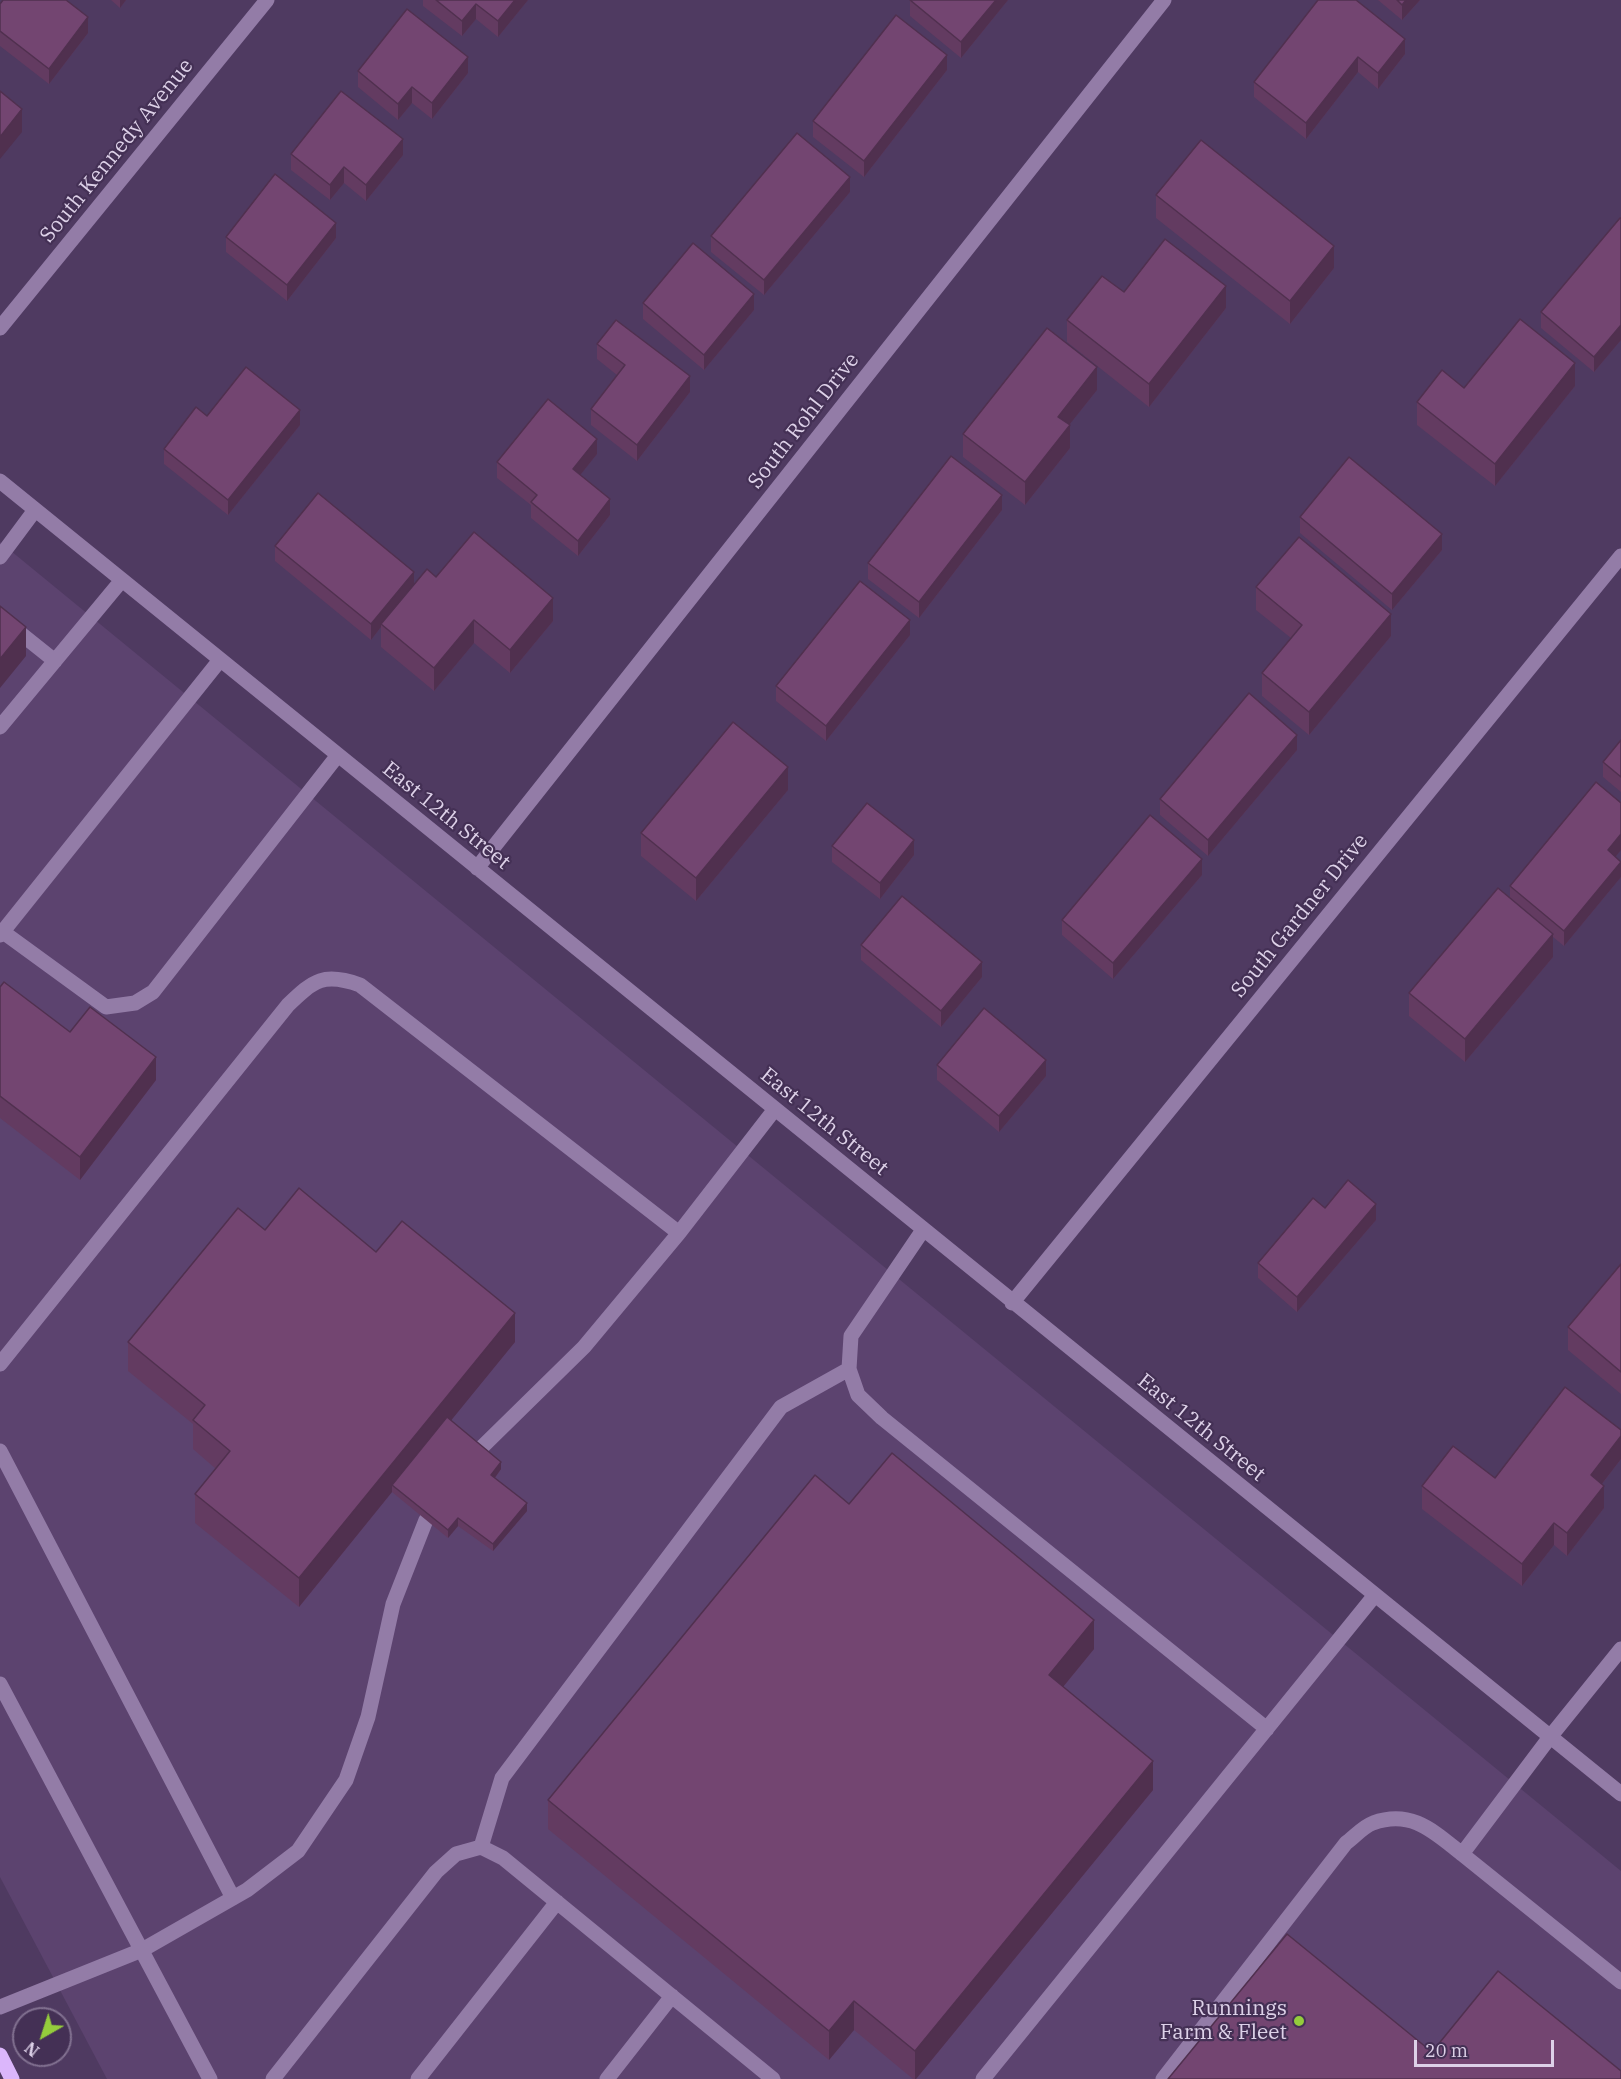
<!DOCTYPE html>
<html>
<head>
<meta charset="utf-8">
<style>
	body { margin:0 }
	#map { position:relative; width:1621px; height:2079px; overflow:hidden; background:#4f3a61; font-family:"IBM Plex Serif",serif }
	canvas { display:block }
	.north { position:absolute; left:12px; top:2007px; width:60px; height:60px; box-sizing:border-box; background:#443055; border:2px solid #817090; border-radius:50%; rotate:219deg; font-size:16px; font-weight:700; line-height:24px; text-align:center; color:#ddd1e8 }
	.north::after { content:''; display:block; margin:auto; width:21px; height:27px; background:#94cc3c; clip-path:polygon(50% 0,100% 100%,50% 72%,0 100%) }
	.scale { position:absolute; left:1414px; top:2040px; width:140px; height:27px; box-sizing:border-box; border:3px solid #ddd1e8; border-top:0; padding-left:8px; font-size:18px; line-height:21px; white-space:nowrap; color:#ddd1e8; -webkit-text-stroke:4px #443055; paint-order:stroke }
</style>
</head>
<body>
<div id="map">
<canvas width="1621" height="2079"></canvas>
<div class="north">N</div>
<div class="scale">20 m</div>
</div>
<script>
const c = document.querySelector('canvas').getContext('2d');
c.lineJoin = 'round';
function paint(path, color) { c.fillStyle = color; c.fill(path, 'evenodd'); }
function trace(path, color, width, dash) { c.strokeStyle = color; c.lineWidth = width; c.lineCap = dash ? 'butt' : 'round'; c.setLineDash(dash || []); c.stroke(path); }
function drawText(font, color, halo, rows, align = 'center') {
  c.font = font + ' "IBM Plex Serif",serif'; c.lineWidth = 4.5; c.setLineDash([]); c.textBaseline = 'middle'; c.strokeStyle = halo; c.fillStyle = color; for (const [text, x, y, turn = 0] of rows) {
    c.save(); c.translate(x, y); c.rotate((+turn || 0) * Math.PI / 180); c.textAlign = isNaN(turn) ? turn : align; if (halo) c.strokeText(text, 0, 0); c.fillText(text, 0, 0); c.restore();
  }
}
paint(new Path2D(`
	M 0,542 L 1621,1871 L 1621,2079 L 107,2079 L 0,1877 Z`), '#5c436f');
trace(new Path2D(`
	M 0,328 L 267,0
	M 0,481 L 1621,1794
	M 0,557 L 35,510
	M 0,617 L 55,661
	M 0,727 L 122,580
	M 477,868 L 1164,0
	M 3,932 L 106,1007 L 135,1003 L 153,992 L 338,755
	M 0,935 L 220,660
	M 923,1230 L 851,1336 L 849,1369 L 858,1395 L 882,1418 L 1267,1729
	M 1012,1303 L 1621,556
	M 0,1364 L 288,1005 C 314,980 324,972 360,985 L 679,1233 L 775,1109
	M 0,1451 L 233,1898
	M 478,1451 L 584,1347 L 679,1233
	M 0,1684 L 210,2079
	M 481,1847 L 502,1778 L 781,1407 L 849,1369
	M 1462,1854 L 1621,1982
	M 0,2007 L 142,1950 L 247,1890 L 298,1851 L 346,1780 L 368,1717 L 393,1604 L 426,1520
	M 273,2079 L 436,1872 L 456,1854 L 481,1847 L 503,1858 L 773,2079
	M 418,2079 L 557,1902
	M 607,2079 L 672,1996
	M 983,2079 L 1375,1595
	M 1163,2079 L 1346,1843 C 1354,1837 1364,1826 1373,1823 C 1412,1809 1434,1832 1462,1854 L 1550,1737 L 1621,1649`), '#937ca7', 15);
trace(new Path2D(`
	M 0,2055 L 12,2079`), '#dbb6fb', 15);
paint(new Path2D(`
	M 111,0 L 126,0 L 120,8 Z
	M 423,0 L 528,0 L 498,37 L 476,19 L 462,36 L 423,6 Z
	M 910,0 L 1008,0 L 961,58 L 910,16 Z
	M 1318,0 L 1405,54 L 1378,89 L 1358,72 L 1306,139 L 1254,97 L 1254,82 Z
	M 1378,0 L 1420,0 L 1402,20 Z
	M 0,4 L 88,33 L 49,84 L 0,46 Z
	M 947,70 L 864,177 L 813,137 L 813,121 Z
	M 358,71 L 468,73 L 432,119 L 412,103 L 398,120 L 358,87 Z
	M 291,154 L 403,155 L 366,201 L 344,183 L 330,200 L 291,170 Z
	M 850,192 L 764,295 L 711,252 L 711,236 Z
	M 1156,195 L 1334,268 L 1290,324 L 1156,218 Z
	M 1621,218 L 1621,340 L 1594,372 L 1541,328 L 1541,312 Z
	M 226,237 L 336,238 L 287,301 L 226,252 Z
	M 1124,292 L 1226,308 L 1149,407 L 1067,342 L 1067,320 Z
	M 643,303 L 754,310 L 704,370 L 643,319 Z
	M 597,344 L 690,392 L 637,461 L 591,425 L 591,409 L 617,375 L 597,359 Z
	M 1575,386 L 1495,486 L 1417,425 L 1417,402 L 1464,388 Z
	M 1097,390 L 1069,425 L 1070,448 L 1025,505 L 963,457 L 963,434 Z
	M 207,416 L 300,425 L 228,515 L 164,464 L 164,449 Z
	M 597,454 L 580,475 L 610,515 L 578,556 L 531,518 L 531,505 L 497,478 L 497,462 Z
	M 1002,510 L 919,618 L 868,579 L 868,563 Z
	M 1300,517 L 1442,550 L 1392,610 L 1300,533 Z
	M 275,546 L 414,585 L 436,577 L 553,621 L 510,673 L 474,643 L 434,691 L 381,647 L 381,627 L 371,640 L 275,561 Z
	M 1256,587 L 1391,636 L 1309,735 L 1262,696 L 1262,673 L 1291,638 L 1256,610 Z
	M 910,635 L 826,741 L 776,701 L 776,686 Z
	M 1621,740 L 1621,792 L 1603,777 L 1603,762 Z
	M 1297,750 L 1208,856 L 1160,815 L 1160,799 Z
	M 788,790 L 696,901 L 641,856 L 641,833 Z
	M 1621,803 L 1621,850 L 1615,857 L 1621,877 L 1564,946 L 1553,937 L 1553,957 L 1465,1062 L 1409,1016 L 1409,993 L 1510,897 L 1510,886 Z
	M 832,846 L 914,855 L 880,899 L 832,862 Z
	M 1202,875 L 1113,979 L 1062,935 L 1062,920 Z
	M 861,945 L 982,977 L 941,1027 L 861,960 Z
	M 0,987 L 70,1032 L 156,1080 L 80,1180 L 0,1118 Z
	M 937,1065 L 1046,1076 L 999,1132 L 937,1080 Z
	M 1325,1208 L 1376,1220 L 1297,1312 L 1258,1278 L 1258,1263 Z
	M 265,1230 L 376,1252 L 515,1342 L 451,1420 L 501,1469 L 495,1478 L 527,1511 L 493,1551 L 458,1526 L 448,1538 L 392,1492 L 299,1607 L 195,1523 L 195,1494 L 216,1469 L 193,1449 L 193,1424 L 128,1371 L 128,1342 Z
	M 1621,1264 L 1621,1394 L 1568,1350 L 1568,1327 Z
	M 1621,1430 L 1621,1459 L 1602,1484 L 1604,1508 L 1567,1556 L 1554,1545 L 1522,1586 L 1422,1509 L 1422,1486 L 1495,1478 Z
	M 849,1504 L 1094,1649 L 1063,1687 L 1153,1790 L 916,2079 L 913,2079 L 854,2030 L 829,2060 L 548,1829 L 548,1800 Z`), '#633b61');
paint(new Path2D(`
	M 120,0 L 126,0 L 120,8 Z
	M 515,0 L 528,0 L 498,37 L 498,21 Z
	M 996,0 L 1008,0 L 961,58 L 961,42 Z
	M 1406,0 L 1420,0 L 1402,20 L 1402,5 Z
	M 476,4 L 476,19 L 462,36 L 462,21 Z
	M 88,17 L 88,33 L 49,84 L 49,69 Z
	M 1405,39 L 1405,54 L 1378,89 L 1378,73 Z
	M 947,55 L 947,70 L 864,177 L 864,161 Z
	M 468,57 L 468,73 L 432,119 L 432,103 Z
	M 1358,57 L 1358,72 L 1306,139 L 1306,123 Z
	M 412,87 L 412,103 L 398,120 L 398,104 Z
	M 22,109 L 22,132 L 0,159 L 0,137 Z
	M 403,139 L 403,155 L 366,201 L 366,185 Z
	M 344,167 L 344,183 L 330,200 L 330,185 Z
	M 850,177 L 850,192 L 764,295 L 764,280 Z
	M 336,223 L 336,238 L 287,301 L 287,285 Z
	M 1334,246 L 1334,268 L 1290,324 L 1290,301 Z
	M 1226,286 L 1226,308 L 1149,407 L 1149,384 Z
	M 754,294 L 754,310 L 704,370 L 704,355 Z
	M 1621,325 L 1621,340 L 1594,372 L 1594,357 Z
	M 1575,363 L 1575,386 L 1495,486 L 1495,464 Z
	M 1097,367 L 1097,390 L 1058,439 L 1058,417 Z
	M 690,376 L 690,392 L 637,461 L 637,445 Z
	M 300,410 L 300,425 L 228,515 L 228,500 Z
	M 1070,425 L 1070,448 L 1025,505 L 1025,482 Z
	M 597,439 L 597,454 L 573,484 L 573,469 Z
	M 1002,495 L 1002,510 L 919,618 L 919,602 Z
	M 610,499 L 610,515 L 578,556 L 578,541 Z
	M 1442,534 L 1442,550 L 1392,610 L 1392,594 Z
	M 414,572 L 414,587 L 381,624 L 381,627 L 371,640 L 371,624 Z
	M 553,598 L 553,621 L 510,673 L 510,650 Z
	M 1391,614 L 1391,636 L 1309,735 L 1309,712 Z
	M 474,620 L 474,643 L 434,691 L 434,668 Z
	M 910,620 L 910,635 L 826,741 L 826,726 Z
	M 26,627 L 26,656 L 0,688 L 0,659 Z
	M 1297,735 L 1297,750 L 1208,856 L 1208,840 Z
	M 788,767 L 788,790 L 696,901 L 696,878 Z
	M 1621,834 L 1621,850 L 1608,866 L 1608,850 Z
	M 914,840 L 914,855 L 880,899 L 880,883 Z
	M 1202,859 L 1202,875 L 1113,979 L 1113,963 Z
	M 1621,862 L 1621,877 L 1564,946 L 1564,931 Z
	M 1553,934 L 1553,957 L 1465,1062 L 1465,1039 Z
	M 982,962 L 982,977 L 941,1027 L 941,1011 Z
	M 156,1057 L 156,1080 L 80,1180 L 80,1157 Z
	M 1046,1060 L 1046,1076 L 999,1132 L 999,1116 Z
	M 1376,1204 L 1376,1220 L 1297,1312 L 1297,1297 Z
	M 515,1313 L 515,1342 L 396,1488 L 392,1485 L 392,1492 L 299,1607 L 299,1578 Z
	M 1621,1436 L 1621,1459 L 1591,1498 L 1591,1475 Z
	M 501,1462 L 501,1469 L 491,1483 L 491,1475 Z
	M 1604,1486 L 1604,1508 L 1567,1556 L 1567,1533 Z
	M 527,1503 L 527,1511 L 493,1551 L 493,1544 Z
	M 458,1518 L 458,1526 L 448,1538 L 448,1530 Z
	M 1554,1523 L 1554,1545 L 1522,1586 L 1522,1564 Z
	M 1094,1620 L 1094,1649 L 1049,1704 L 1049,1675 Z
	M 1153,1761 L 1153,1790 L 916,2079 L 915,2079 L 915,2051 Z
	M 854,2001 L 854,2030 L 829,2060 L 829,2031 Z`), '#50304f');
const building = new Path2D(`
	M 3,0 L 66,0 L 88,17 L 49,69 L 0,31 L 0,4 Z
	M 436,0 L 515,0 L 498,21 L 476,4 L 462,21 Z
	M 910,0 L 996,0 L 961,42 Z
	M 1318,0 L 1356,0 L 1405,39 L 1378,73 L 1358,57 L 1306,123 L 1254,82 Z
	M 1397,0 L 1406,0 L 1402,5 Z
	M 407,9 L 468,57 L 432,103 L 412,87 L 398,104 L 358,71 Z
	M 896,15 L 947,55 L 864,161 L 813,121 Z
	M 0,91 L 22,109 L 0,137 Z
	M 341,91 L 403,139 L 366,185 L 344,167 L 330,185 L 291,154 Z
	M 797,133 L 850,177 L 764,280 L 711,236 Z
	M 1201,140 L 1334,246 L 1290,301 L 1156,195 Z
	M 275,174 L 336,223 L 287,285 L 226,237 Z
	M 1620,218 L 1621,218 L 1621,325 L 1594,357 L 1541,312 Z
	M 1165,239 L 1226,286 L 1149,384 L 1067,320 L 1102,276 L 1124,292 Z
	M 693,243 L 754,294 L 704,355 L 643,303 Z
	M 1520,319 L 1575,363 L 1495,464 L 1417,402 L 1442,370 L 1464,388 Z
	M 616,320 L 690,376 L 637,445 L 591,409 L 625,365 L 597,344 Z
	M 1047,328 L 1097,367 L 1058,417 L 1070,425 L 1025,482 L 963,434 Z
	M 246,367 L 300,410 L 228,500 L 164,449 L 196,407 L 207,416 Z
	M 548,399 L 597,439 L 573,469 L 610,499 L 578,541 L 531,502 L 537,495 L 497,462 Z
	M 951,456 L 1002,495 L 919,602 L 868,563 Z
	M 1349,457 L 1442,534 L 1392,594 L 1300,517 Z
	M 318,493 L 414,572 L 371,624 L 275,546 Z
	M 474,532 L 553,598 L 510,650 L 474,620 L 434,668 L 381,624 L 427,569 L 436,577 Z
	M 1299,537 L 1391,614 L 1309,712 L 1262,673 L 1302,625 L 1256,587 Z
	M 860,581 L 910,620 L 826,726 L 776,686 Z
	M 0,606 L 26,627 L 0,659 Z
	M 1249,693 L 1297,735 L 1208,840 L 1160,799 Z
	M 733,722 L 788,767 L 696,878 L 641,833 Z
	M 1621,740 L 1621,777 L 1603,762 Z
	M 1596,782 L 1621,803 L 1621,834 L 1608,850 L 1621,862 L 1564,931 L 1510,886 Z
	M 867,803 L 914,840 L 880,883 L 832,846 Z
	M 1150,815 L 1202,859 L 1113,963 L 1062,920 Z
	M 1498,888 L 1553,934 L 1465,1039 L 1409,993 Z
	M 902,896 L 982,962 L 941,1011 L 861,945 Z
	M 4,982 L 70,1032 L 90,1007 L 156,1057 L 80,1157 L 0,1096 L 0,987 Z
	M 984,1008 L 1046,1060 L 999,1116 L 937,1065 Z
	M 1348,1180 L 1376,1204 L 1297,1297 L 1258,1263 L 1313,1198 L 1325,1208 Z
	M 299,1188 L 376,1252 L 402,1221 L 515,1313 L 299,1578 L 195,1494 L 230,1451 L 193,1420 L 205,1405 L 128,1342 L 238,1208 L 265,1230 Z
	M 1621,1264 L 1621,1372 L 1568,1327 Z
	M 1565,1387 L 1621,1430 L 1621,1436 L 1591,1475 L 1604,1486 L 1567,1533 L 1554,1523 L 1522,1564 L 1422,1486 L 1453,1446 L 1495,1478 Z
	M 447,1417 L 501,1462 L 491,1475 L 527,1503 L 493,1544 L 458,1518 L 448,1530 L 392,1485 Z
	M 892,1453 L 1094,1620 L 1049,1675 L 1153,1761 L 915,2051 L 854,2001 L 829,2031 L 548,1800 L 815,1475 L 849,1504 Z
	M 1287,1934 L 1432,2052 L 1498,1971 L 1621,2071 L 1621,2079 L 1168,2079 Z`);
paint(building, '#734571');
trace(building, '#50304f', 1.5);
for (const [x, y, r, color] of [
	[1299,2021,6,"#94cc3c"]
]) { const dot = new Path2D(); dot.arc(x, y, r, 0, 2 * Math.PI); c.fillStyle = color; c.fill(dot); trace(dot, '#443055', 2); }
drawText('21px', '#ddd1e8', '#443055', [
	["South Kennedy Avenue",117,151,-51],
	["South Rohl Drive",804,421,-52],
	["East 12th Street",446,816,39],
	["South Gardner Drive",1300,916,-51],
	["East 12th Street",824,1122,39],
	["East 12th Street",1201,1428,39]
]);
drawText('21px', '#ddd1e8', '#443055', [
	["Runnings",1287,2009],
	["Farm & Fleet",1287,2033]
], 'right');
</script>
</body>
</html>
